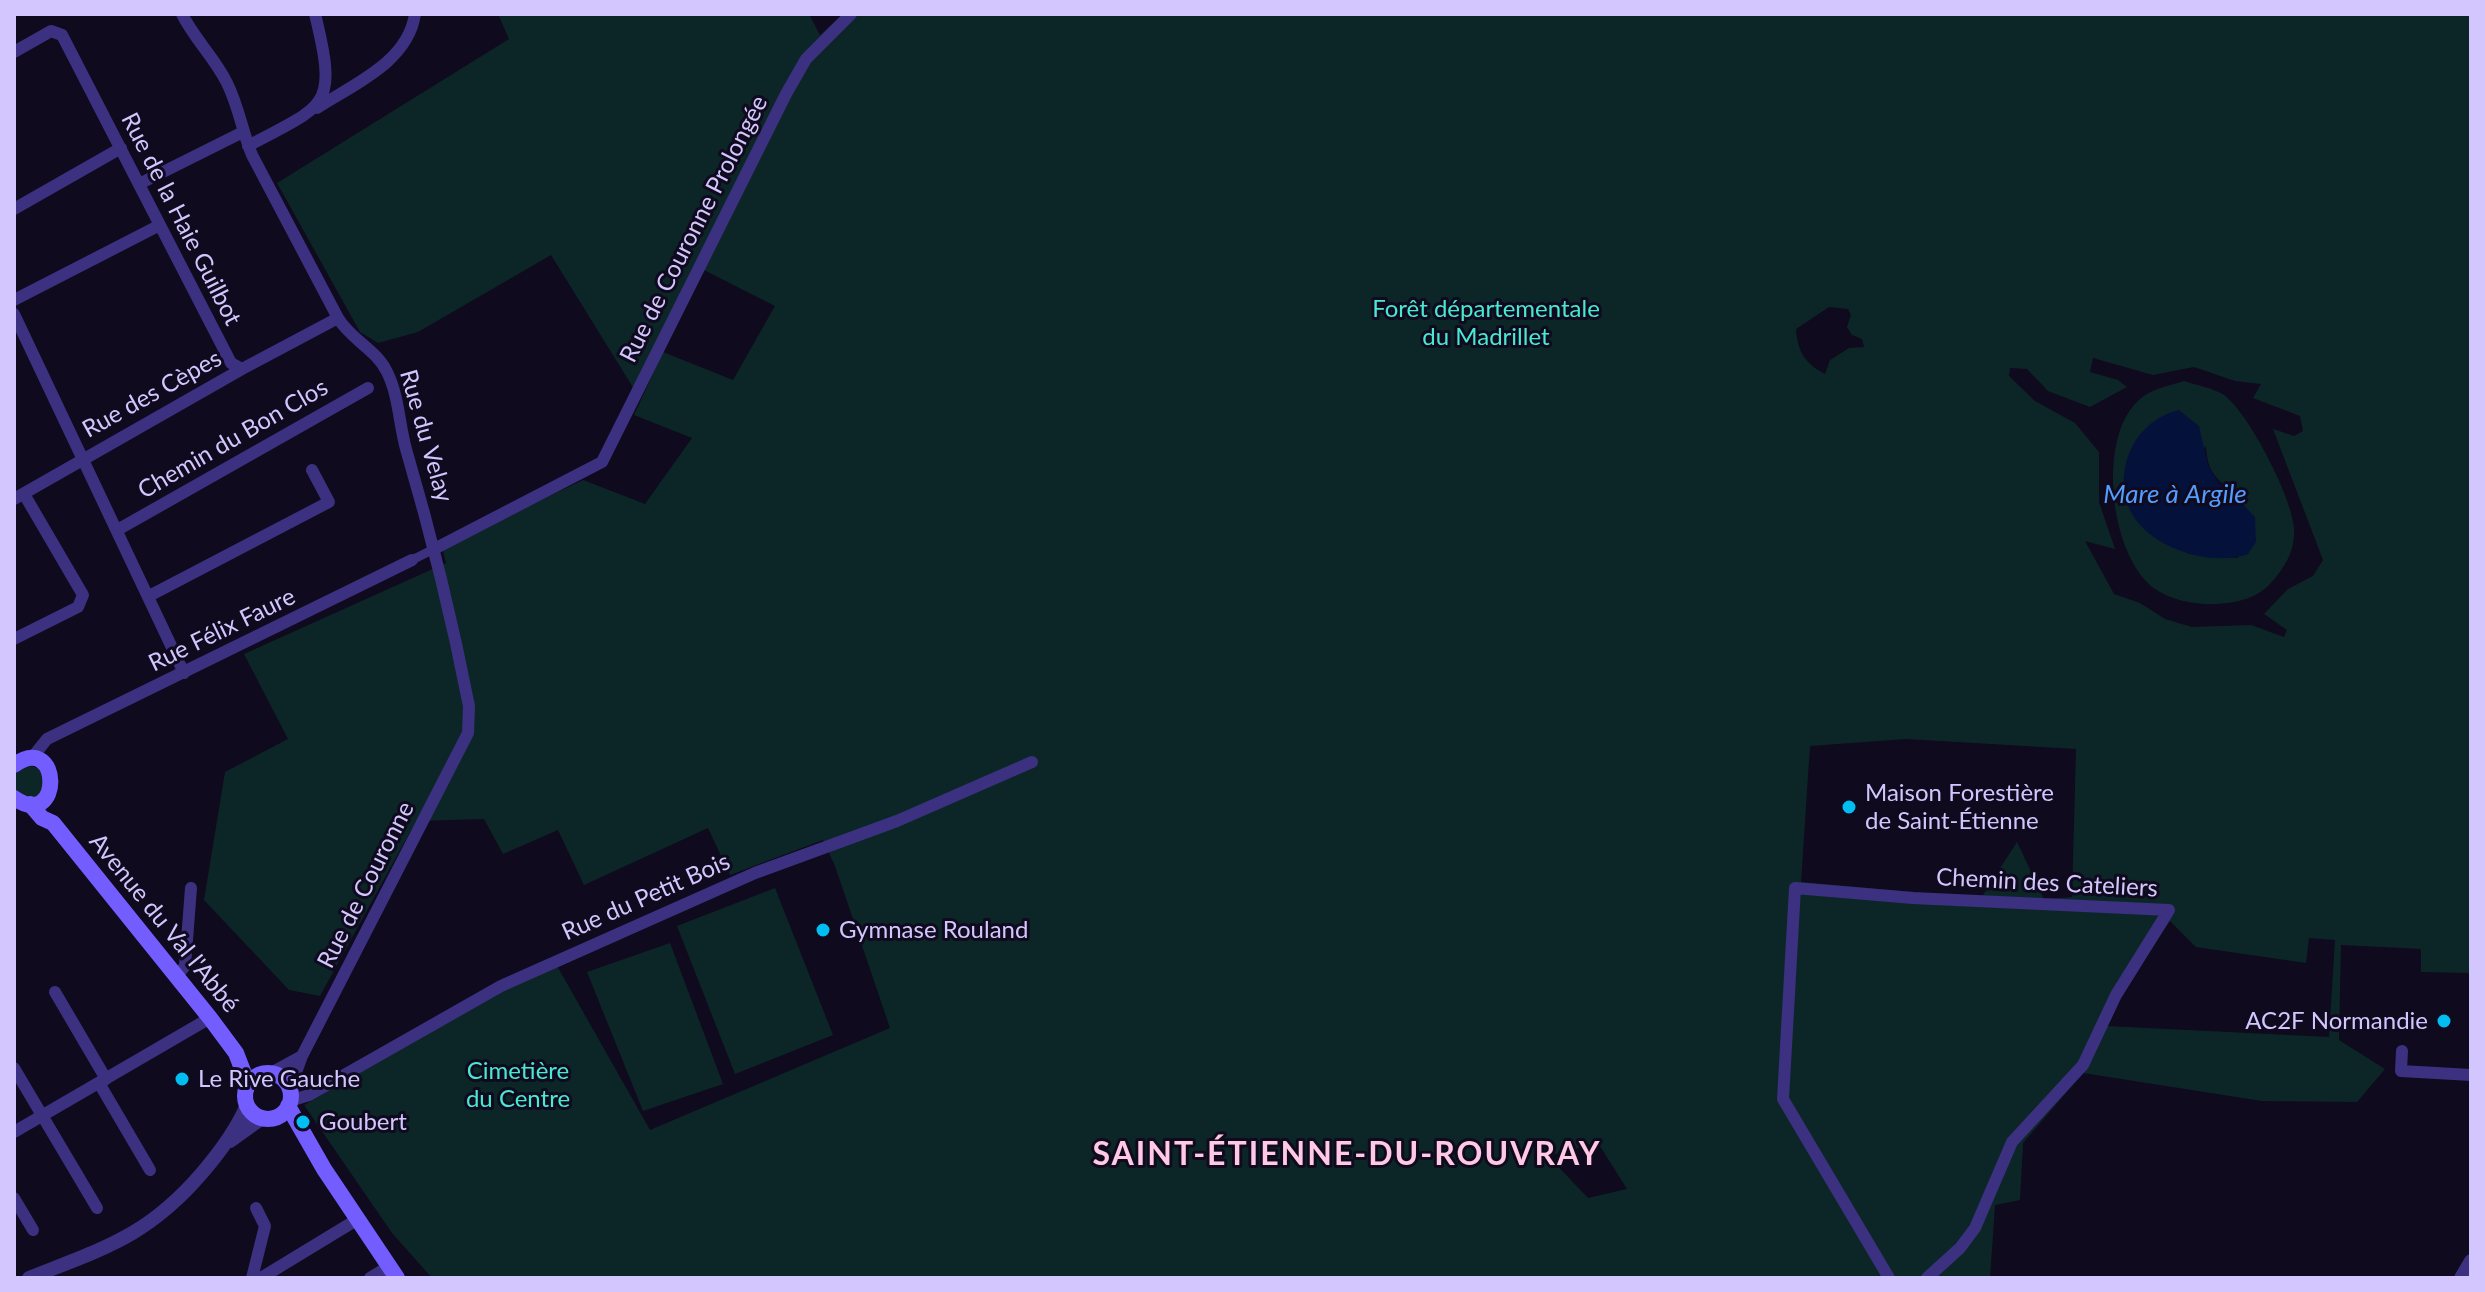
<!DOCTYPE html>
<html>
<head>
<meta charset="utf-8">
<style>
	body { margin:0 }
	#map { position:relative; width:2485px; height:1292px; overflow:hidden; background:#0f0a1d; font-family:Lato,sans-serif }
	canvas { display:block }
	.frame { position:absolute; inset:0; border:16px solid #d3c6ff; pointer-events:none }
</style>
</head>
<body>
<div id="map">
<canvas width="2485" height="1292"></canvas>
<div class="frame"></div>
</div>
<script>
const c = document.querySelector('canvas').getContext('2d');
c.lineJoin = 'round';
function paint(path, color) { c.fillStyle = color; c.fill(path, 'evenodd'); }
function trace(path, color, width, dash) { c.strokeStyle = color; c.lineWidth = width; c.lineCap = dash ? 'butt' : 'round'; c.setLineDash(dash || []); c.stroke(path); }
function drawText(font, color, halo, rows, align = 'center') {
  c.font = font + ' Lato,sans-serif'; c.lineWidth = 6; c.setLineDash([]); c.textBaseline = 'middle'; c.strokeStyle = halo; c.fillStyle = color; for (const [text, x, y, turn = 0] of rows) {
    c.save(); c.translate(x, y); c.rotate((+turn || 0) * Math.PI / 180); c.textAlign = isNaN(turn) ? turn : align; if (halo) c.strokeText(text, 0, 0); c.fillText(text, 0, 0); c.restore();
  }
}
paint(new Path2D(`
	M 498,14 L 809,14 L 820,35 L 843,14 L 2471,14 L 2471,973 L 2421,972 L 2421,949 L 2341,945 L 2339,1040 L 2385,1069 L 2357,1102 L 2262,1101 L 2083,1073 L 2023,1143 L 2020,1200 L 1995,1205 L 1990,1278 L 432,1278 L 392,1233 L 304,1105 L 503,988 L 556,964 L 650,1130 L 890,1028 L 835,866 L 823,840 L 730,875 L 708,828 L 584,885 L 558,830 L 503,854 L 484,819 L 416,821 L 320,996 L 289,990 L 204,900 L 225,772 L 288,739 L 244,654 L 446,563 L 442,547 L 583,480 L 645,504 L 692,438 L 634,415 L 663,352 L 733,380 L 775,306 L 694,265 L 634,389 L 551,255 L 418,332 L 378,343 L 360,332 L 277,183 L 509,39 ZM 1829,307 L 1848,309 L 1851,315 L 1847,327 L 1852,335 L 1862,339 L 1864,347 L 1849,348 L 1830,360 L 1825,374 C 1805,364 1797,350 1796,329 ZM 2093,358 L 2153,375 L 2194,367 L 2235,381 L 2261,384 L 2253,398 L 2300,416 L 2303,431 L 2294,436 L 2273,429 L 2323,560 L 2313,576 L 2288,589 L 2264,614 L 2287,630 L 2284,637 L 2251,625 L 2192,627 L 2165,619 L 2140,603 L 2114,594 L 2085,541 L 2115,549 L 2099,502 L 2099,452 L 2075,423 L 2035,401 L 2009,376 L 2010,368 L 2027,369 L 2048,391 L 2090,407 L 2127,387 L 2118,380 L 2090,372 ZM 1906,739 L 2076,749 L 2072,897 L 2044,899 L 2017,842 L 1981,898 L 1801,882 L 1810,746 ZM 2170,921 L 2196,947 L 2306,963 L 2309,938 L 2335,940 L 2329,1037 L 2106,1026 L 2120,997 ZM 1598,1143 L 1627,1189 L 1588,1198 L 1548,1156 Z
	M 2184,381 C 2196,385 2213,388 2224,395 C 2248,412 2292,497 2294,528 C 2295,548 2288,562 2276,577 C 2261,597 2242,602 2218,604 C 2198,605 2172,601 2155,589 C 2110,557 2096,438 2139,400 C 2150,389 2169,386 2184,381 ZM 2206,446 C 2208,475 2216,476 2234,495 L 2238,558 L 2189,554 L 2146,530 Z
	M13 782a16 16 0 1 1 32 0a16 16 0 1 1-32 0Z
	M 775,888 L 833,1035 L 735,1074 L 677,926 Z
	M 670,943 L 723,1084 L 643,1111 L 587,972 Z`), '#0c2628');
paint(new Path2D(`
	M 2179,410 L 2199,426 L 2208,465 L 2219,484 L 2227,487 L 2255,517 L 2256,542 L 2248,554 C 2211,568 2145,547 2129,508 C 2113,467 2136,420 2179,410 Z`), '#04123b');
trace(new Path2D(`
	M 412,560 L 436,548`), '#3c3081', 9);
trace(new Path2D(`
	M 182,14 C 195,40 215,58 227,83 C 239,107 242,131 252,155 L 338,318 C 351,340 376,349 387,372 C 399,396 399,424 406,449 C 431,534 452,619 469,706 L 468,733 L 302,1056 L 290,1089
	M 14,52 L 51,31 L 62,35 L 231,363 L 242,369 L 338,318
	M 317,108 C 354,84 408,62 415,14
	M 248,146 C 327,104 338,108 315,14
	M 139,184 L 243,132
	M 14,209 L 121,148
	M 14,300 L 160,225
	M 14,314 L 184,673
	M 14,499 L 242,369
	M 119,529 L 368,388
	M 436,548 L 602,462 L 786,94 L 806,59 L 851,14
	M 149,596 L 329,502 L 312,470
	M 14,639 L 78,607 L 83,595 L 24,494
	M 31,759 L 47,739 L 412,560
	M 176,977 L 185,966 L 191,888
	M 55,992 L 106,1079
	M 2402,1051 L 2401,1071 L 2471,1075
	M 14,1068 L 97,1208
	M 271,1073 L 302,1056
	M 99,1083 L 150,1170
	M 290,1101 L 309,1095 L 501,986 L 755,873 L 897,821 L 1032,762
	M 14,1132 L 210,1018
	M 14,1198 L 33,1230
	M 252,1278 L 265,1226 L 256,1208
	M 261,1278 L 358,1219
	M 370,1278 L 390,1266
	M 1889,1278 L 1783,1099 L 1795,888 L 1913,898 L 2169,910 L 2116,995 L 2083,1065 L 2012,1142 L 1975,1228 L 1960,1248 L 1927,1278`), '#3c3081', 12);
trace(new Path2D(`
	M 230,1141 L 262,1118
	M 29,1278 C 104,1248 147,1237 202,1173 C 220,1152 236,1131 247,1105
	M 2461,1278 L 2471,1261`), '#3c3081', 14);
trace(new Path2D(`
	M 14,765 C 62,731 63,832 14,798
	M 30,804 L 42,818 L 53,823 L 210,1018 L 236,1053 L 248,1084
	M245 1096a23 23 0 1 1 46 0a23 23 0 1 1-46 0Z
	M 288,1106 L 324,1169 L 397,1278`), '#735dff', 16);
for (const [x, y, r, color] of [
	[1849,807,8,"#00bef1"],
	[823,930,8,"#00bef1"],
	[2444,1021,8,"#00bef1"],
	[182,1079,8,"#00bef1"],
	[303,1122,8,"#00bef1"]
]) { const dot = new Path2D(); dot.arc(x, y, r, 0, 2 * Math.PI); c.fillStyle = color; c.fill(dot); trace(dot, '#0f0a1d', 3); }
drawText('24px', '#d3c6ff', '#0f0a1d', [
	["Rue de la Haie Guilbot",181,219,63],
	["Rue de Couronne Prolongée",694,229,-63],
	["Rue des Cèpes",152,394,-29],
	["Rue du Velay",426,436,74],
	["Chemin du Bon Clos",233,439,-30],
	["Rue Félix Faure",222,630,-26],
	["Chemin des Cateliers",2047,883,3],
	["Rue de Couronne",366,885,-63],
	["Rue du Petit Bois",646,897,-24],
	["Avenue du Val l'Abbé",164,923,51]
]);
drawText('24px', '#48e9d2', '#0f0a1d', [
	["Forêt départementale",1486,309],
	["du Madrillet",1486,337],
	["Cimetière",518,1071],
	["du Centre",518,1099]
]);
drawText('24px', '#d3c6ff', '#0f0a1d', [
	["Maison Forestière",1865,793],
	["de Saint-Étienne",1865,821],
	["Gymnase Rouland",839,930],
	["AC2F Normandie",2428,1021,"right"],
	["Le Rive Gauche",198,1079],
	["Goubert",319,1122]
], 'left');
drawText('italic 26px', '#549dff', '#0f0a1d', [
	["Mare à Argile",2175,495]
]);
c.letterSpacing = '2px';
drawText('bold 32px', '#ffc8e5', '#0f0a1d', [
	["SAINT-ÉTIENNE-DU-ROUVRAY",1347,1155]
]);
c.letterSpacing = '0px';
</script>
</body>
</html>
